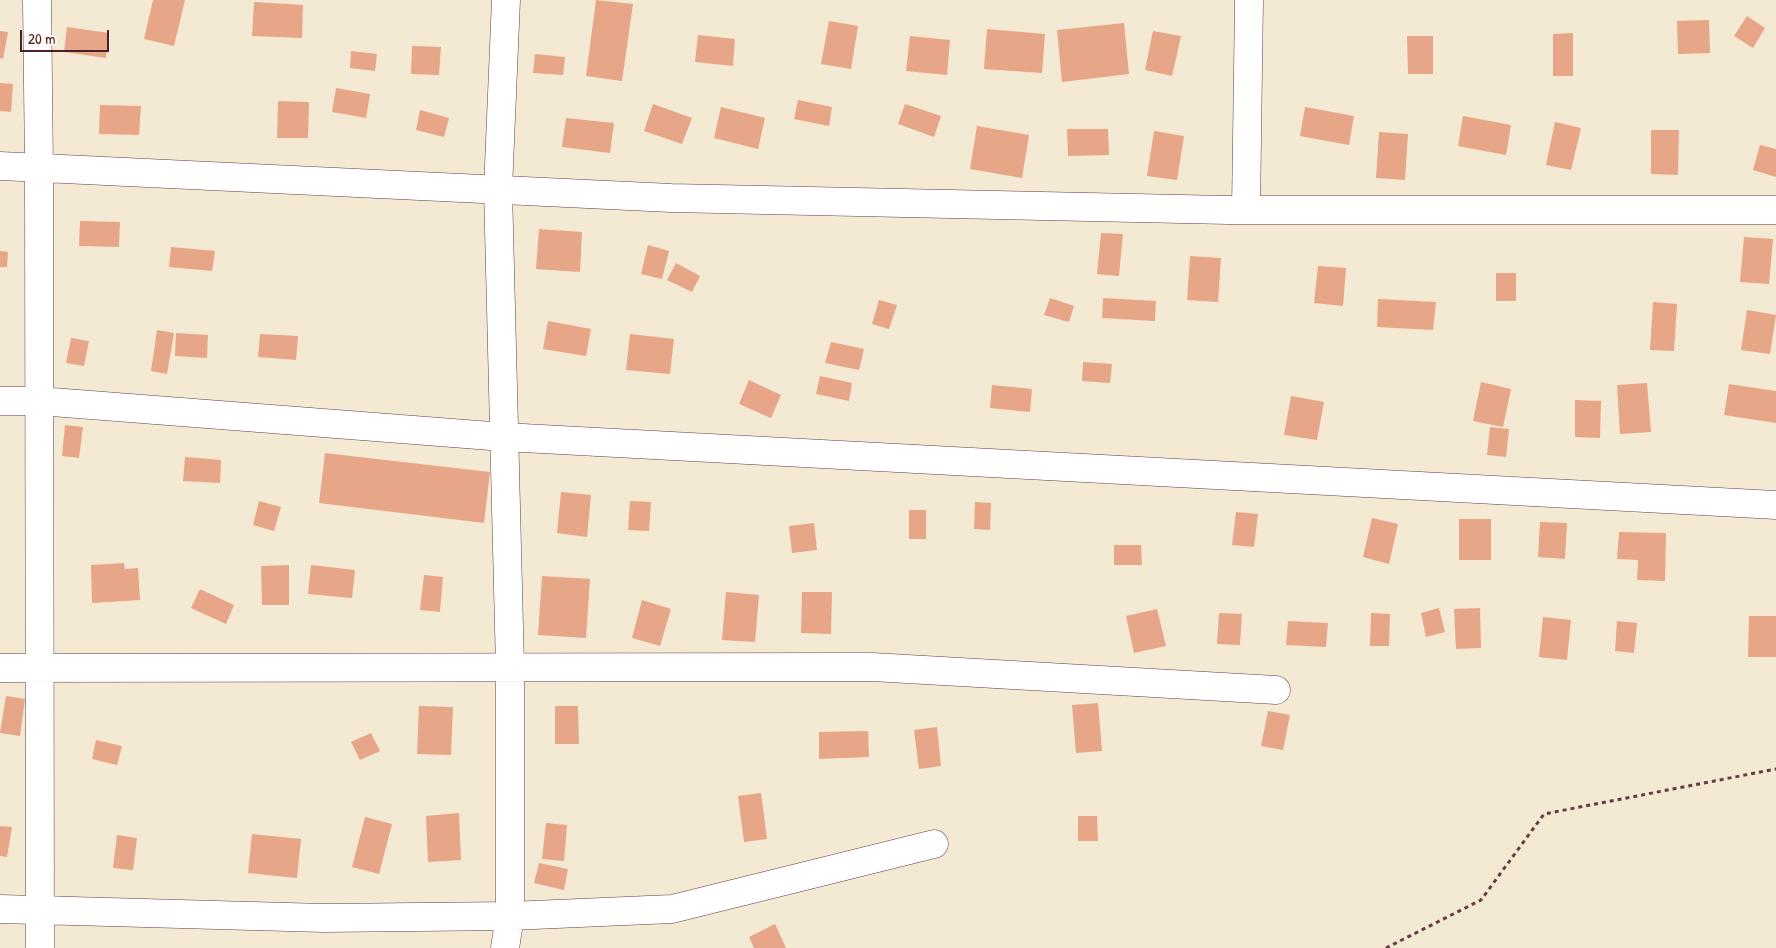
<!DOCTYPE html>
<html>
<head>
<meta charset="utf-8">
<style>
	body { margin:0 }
	#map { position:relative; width:1776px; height:948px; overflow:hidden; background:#f4e9d2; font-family:"Patrick Hand",sans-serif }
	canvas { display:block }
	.scale { position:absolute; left:20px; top:30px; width:89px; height:22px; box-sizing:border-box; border:2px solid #4a1f2b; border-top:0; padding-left:6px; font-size:15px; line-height:18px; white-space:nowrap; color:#4a1f2b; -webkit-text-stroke:4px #fbf7ec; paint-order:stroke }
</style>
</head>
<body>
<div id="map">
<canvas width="1776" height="948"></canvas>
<div class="scale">20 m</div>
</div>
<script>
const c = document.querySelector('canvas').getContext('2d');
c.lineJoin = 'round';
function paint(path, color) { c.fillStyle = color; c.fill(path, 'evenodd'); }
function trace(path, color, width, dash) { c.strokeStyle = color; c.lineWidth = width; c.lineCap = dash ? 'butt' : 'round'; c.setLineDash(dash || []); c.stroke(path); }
paint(new Path2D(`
	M 153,0 L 185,0 L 174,46 L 144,39 Z
	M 596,0 L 633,4 L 622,81 L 586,76 Z
	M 254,2 L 303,5 L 302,38 L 252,36 Z
	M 1747,16 L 1765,28 L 1753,48 L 1734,36 Z
	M 1709,20 L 1710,53 L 1678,54 L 1677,21 Z
	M 829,21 L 858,26 L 851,69 L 821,64 Z
	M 1124,23 L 1129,74 L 1062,82 L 1057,30 Z
	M 67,27 L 109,33 L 106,58 L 64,52 Z
	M 987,29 L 1045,34 L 1042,73 L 984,69 Z
	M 0,31 L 8,32 L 3,59 L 0,58 Z
	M 1153,31 L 1181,36 L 1172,76 L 1145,70 Z
	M 1573,33 L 1573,76 L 1553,76 L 1553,34 Z
	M 698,35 L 735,39 L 733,66 L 695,62 Z
	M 910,36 L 950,40 L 947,75 L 906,71 Z
	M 1407,36 L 1433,36 L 1433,74 L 1408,74 Z
	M 412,46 L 441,47 L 439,75 L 411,74 Z
	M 351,51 L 377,54 L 375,71 L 350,68 Z
	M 535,54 L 565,57 L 563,75 L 533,73 Z
	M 0,83 L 13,84 L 11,112 L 0,111 Z
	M 336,88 L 370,94 L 366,118 L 332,112 Z
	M 798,100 L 832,107 L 829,126 L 794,119 Z
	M 278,101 L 309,102 L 308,138 L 277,138 Z
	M 653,104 L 692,118 L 682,144 L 644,131 Z
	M 905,104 L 941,116 L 934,137 L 898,124 Z
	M 100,105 L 141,106 L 139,135 L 99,134 Z
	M 721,107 L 765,118 L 758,149 L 714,138 Z
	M 1305,107 L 1354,116 L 1349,145 L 1300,136 Z
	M 420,110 L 449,118 L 444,137 L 416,130 Z
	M 1463,116 L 1511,125 L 1506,155 L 1458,146 Z
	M 566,118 L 614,123 L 610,153 L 562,147 Z
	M 1555,122 L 1581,128 L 1571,170 L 1546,165 Z
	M 977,126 L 1029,135 L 1022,178 L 970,169 Z
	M 1067,129 L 1108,129 L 1109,155 L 1068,156 Z
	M 1651,130 L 1679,130 L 1678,175 L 1651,174 Z
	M 1154,131 L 1184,136 L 1177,180 L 1147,176 Z
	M 1379,132 L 1408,134 L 1405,180 L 1376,178 Z
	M 1760,145 L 1776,149 L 1776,177 L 1753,170 Z
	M 80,221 L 120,222 L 119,247 L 79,246 Z
	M 539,229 L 582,232 L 580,272 L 536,269 Z
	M 1101,233 L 1123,234 L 1119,276 L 1097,274 Z
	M 1744,237 L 1773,239 L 1769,284 L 1740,282 Z
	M 648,245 L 669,251 L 662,279 L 641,274 Z
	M 171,247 L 215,251 L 212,271 L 169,267 Z
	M 0,251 L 8,252 L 7,267 L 0,267 Z
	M 1190,256 L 1221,258 L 1218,302 L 1187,300 Z
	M 676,263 L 700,276 L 692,292 L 667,280 Z
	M 1318,266 L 1346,268 L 1343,306 L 1314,303 Z
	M 1496,273 L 1516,273 L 1516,301 L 1496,301 Z
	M 1050,298 L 1074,306 L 1069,322 L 1044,315 Z
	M 1103,298 L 1156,301 L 1155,321 L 1102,318 Z
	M 1378,299 L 1436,302 L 1433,330 L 1377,327 Z
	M 879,300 L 897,305 L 889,329 L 872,324 Z
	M 1653,302 L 1677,304 L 1674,351 L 1650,350 Z
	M 1747,310 L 1776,315 L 1770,354 L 1741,350 Z
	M 548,321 L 591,329 L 586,356 L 543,349 Z
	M 157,330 L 174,333 L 167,374 L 151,371 Z
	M 176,333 L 208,335 L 207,358 L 175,356 Z
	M 260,334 L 298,336 L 296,360 L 258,357 Z
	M 630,334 L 674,339 L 670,374 L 626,370 Z
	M 71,338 L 89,341 L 84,366 L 66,363 Z
	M 831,342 L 864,349 L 859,370 L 825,363 Z
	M 1083,362 L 1112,364 L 1110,383 L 1082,381 Z
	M 820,376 L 852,383 L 849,401 L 816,394 Z
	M 749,380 L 781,395 L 771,418 L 739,404 Z
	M 1481,382 L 1511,389 L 1503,427 L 1473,421 Z
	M 1647,383 L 1651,432 L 1620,434 L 1617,385 Z
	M 1729,384 L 1776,391 L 1776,423 L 1724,415 Z
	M 992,385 L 1032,389 L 1030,412 L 990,408 Z
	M 1291,396 L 1324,402 L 1317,440 L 1284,435 Z
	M 1575,400 L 1601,401 L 1600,438 L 1575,437 Z
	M 65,425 L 83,427 L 79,458 L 62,456 Z
	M 1490,427 L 1509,429 L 1506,457 L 1487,455 Z
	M 325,453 L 490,472 L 484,523 L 319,503 Z
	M 185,457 L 221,460 L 220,483 L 183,481 Z
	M 561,492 L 591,495 L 587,537 L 557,533 Z
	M 259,501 L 281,507 L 274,531 L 253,525 Z
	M 630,501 L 651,502 L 649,531 L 628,530 Z
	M 975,502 L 991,503 L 990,530 L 974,529 Z
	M 909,510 L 926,510 L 926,539 L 909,539 Z
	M 1236,512 L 1258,514 L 1254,547 L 1232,545 Z
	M 1372,518 L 1398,524 L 1389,564 L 1363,557 Z
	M 1459,519 L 1491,519 L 1491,560 L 1459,560 Z
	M 1540,522 L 1567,523 L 1565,559 L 1538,557 Z
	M 814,523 L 817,550 L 792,553 L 789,526 Z
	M 1619,532 L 1666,533 L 1665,581 L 1637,580 L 1638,560 L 1617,559 Z
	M 1114,545 L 1141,545 L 1142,565 L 1114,565 Z
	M 124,563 L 125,569 L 138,568 L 140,600 L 92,603 L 91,565 Z
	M 289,565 L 289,605 L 262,605 L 261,566 Z
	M 311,565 L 355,570 L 352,598 L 308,594 Z
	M 424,575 L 443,577 L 440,612 L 420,610 Z
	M 542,576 L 590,579 L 586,638 L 538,635 Z
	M 200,589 L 234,605 L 226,624 L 191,608 Z
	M 726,592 L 759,595 L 755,642 L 722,640 Z
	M 802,592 L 832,592 L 831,634 L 801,633 Z
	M 642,600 L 671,609 L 660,646 L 632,638 Z
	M 1439,608 L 1445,632 L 1426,637 L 1421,613 Z
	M 1480,608 L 1481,648 L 1456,649 L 1454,609 Z
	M 1157,609 L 1166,646 L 1134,653 L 1126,616 Z
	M 1219,613 L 1242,614 L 1240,645 L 1217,644 Z
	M 1371,613 L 1390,614 L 1389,646 L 1370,646 Z
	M 1749,616 L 1776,616 L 1776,657 L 1748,657 Z
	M 1543,617 L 1571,620 L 1567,660 L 1539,657 Z
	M 1288,621 L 1328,623 L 1326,647 L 1286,645 Z
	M 1617,621 L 1637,623 L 1634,653 L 1615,651 Z
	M 6,696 L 25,699 L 20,736 L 0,733 Z
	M 1098,703 L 1102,751 L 1076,753 L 1072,705 Z
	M 419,706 L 453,707 L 451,755 L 417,754 Z
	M 555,706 L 578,706 L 579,744 L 555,744 Z
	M 1268,711 L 1290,715 L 1283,750 L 1261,746 Z
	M 937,727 L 941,766 L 919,769 L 914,730 Z
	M 868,731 L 869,757 L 819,759 L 819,732 Z
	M 371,733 L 380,751 L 360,760 L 351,742 Z
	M 96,740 L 122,746 L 117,765 L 92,759 Z
	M 761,793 L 767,839 L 744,842 L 738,796 Z
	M 459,813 L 461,860 L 428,862 L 426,816 Z
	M 1078,816 L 1097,816 L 1098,841 L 1078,841 Z
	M 365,817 L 392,824 L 379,874 L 352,867 Z
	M 546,823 L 567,825 L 564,861 L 542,859 Z
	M 0,826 L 12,827 L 7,857 L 0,856 Z
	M 252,834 L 301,839 L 297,878 L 248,873 Z
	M 117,835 L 137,838 L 133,870 L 113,868 Z
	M 539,863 L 568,869 L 564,890 L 534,883 Z
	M 775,924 L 786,948 L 754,948 L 749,937 Z`), '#e8a689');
const minor = new Path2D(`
	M 37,0 L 39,167 L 40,948
	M 0,166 L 671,198 L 1228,210 L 1776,210
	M 1246,210 L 1249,0
	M 0,401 L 39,401 L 504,437 L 1776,505
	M 0,668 L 872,667 L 1276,690
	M 0,909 L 324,918 L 510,916 L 672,909 L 934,844
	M 505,948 L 510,916 L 510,667 L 498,189 L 506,0`);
trace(minor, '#643d44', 29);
trace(new Path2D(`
	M 1386,948 L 1481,900 L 1544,814 L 1776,769`), '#643d44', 3, [4, 4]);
trace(minor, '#fff', 28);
</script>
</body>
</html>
